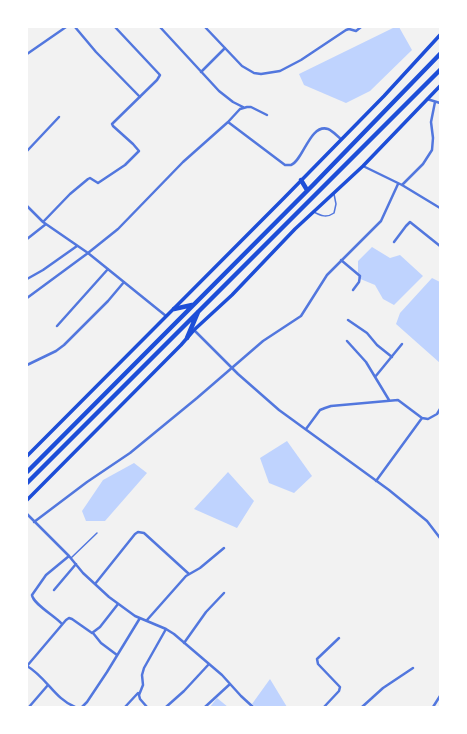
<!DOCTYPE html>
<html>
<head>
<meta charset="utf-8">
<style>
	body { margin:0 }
	#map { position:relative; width:467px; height:734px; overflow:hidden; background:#f2f2f2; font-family:"Nunito Sans",sans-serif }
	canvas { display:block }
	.frame { position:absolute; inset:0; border:28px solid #fff; pointer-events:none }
</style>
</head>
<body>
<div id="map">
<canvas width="467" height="734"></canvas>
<div class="frame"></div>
</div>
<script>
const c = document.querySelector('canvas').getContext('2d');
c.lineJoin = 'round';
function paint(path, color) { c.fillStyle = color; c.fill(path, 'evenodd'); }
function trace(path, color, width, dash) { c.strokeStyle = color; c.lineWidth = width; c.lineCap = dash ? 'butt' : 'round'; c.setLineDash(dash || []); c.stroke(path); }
paint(new Path2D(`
	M 395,27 L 399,27 L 412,50 L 370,91 L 346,103 L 304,85 L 299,74 Z
	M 372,247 L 390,258 L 400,255 L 423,276 L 394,305 L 383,299 L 375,285 L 358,278 L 358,261 Z
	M 432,278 L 440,282 L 440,363 L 396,324 L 400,313 Z
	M 287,441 L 312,476 L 294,493 L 269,483 L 260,458 Z
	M 134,463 L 147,473 L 105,521 L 86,521 L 82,511 L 103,480 Z
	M 228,472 L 254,501 L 237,528 L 194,509 Z
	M 270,679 L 287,707 L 256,707 L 252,704 Z
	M 217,698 L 228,707 L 210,707 Z`), '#bfd3fe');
trace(new Path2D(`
	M 314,212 C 321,216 327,218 334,213 L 336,204 L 334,194
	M 71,558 L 97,533`), '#5277de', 1.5);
trace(new Path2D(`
	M 75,27 L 96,52 L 140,97
	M 160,27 L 219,91 L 233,102 L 243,107
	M 205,27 L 242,66 L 254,73 L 261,74 L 280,71 L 301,60 L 346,30 L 349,29 L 356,31 L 361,27
	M 27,54 L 66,27
	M 201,72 L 225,48
	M 427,99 L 440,103
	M 228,122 L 285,165 C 286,165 289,165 291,165 C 303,161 310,123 328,129 C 333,131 337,136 341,139
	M 27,151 L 59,117
	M 363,166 L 402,185 L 440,208
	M 402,185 L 423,164 L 432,150 L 433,138 L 431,122 L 435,102
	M 27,206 L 43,222 L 88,253 L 166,316
	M 43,222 L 70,194 L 88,179 L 90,178 L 98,183 L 125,165 L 139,151 L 133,144 L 113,126 L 112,124 L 157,80 L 160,75 L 115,27
	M 27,239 L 46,224
	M 394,242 L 406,226 L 410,222 L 440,246
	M 341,260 L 360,276 L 359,282 L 353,290
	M 27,279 L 43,270 L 77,246
	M 27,298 L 88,253 L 118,229 L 183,162 L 228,122 L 240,109 L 247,107 L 251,107 L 267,115
	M 348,320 L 367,333 L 377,345 L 392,357
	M 57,326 L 108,269
	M 194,330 L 238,374 L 279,410 L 389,490 L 427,521 L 440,538
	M 347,341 L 366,362 L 389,400
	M 27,365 L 56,351 L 64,345 L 108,301 L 124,282
	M 375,377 L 402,344
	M 306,429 L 320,410 L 325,408 L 331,406 L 398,400 L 422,418 L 428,419 L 437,414 L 440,409
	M 376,481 L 422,418
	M 27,514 L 69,556 L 83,573 L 109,597 L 135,616 L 166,629 L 174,634 L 222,675 L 241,696 L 253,707
	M 34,522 L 87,482 L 130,453 L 197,398 L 263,341 L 301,316 L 327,275 L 381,221 L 398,184
	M 95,584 L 135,534 L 138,532 L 144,533 L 189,574
	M 54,590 L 76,564
	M 147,620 L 186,576 L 200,568 L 224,548
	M 62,624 C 55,616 33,604 32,595 L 46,575 L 69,556
	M 93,633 L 101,643 L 117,655
	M 184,643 L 206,612 L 224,593
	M 27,666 L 66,620 L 69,618 L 72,619 L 92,633 L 100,627 L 118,604
	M 27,666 C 46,677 55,699 75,707
	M 29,707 L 48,685
	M 82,707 L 87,702 L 107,672 L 140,618
	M 125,707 L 138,693
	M 147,707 L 140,699 L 139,695 L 143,685 L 142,675 L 144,668 L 166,629
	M 166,707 L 184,691 L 209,664
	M 205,707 L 230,684
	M 324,707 L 339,691 L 340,687 L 318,664 L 317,659 L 339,638
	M 362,707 L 383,688 L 413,668
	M 433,707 L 440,696`), '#5277de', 2.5);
trace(new Path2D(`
	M 27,456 L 284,198 L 384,96 L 440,35
	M 27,500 L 181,345 L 194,330 L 232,295 L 295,229 L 363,166 L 440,86`), '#1d4ed8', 3.5);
trace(new Path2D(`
	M 301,180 L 307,190
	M 174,309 L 192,305
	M 187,338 L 198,312
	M 27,472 L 313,185 L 440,54
	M 27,483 L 440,70`), '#1d4ed8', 4.5);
</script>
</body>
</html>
